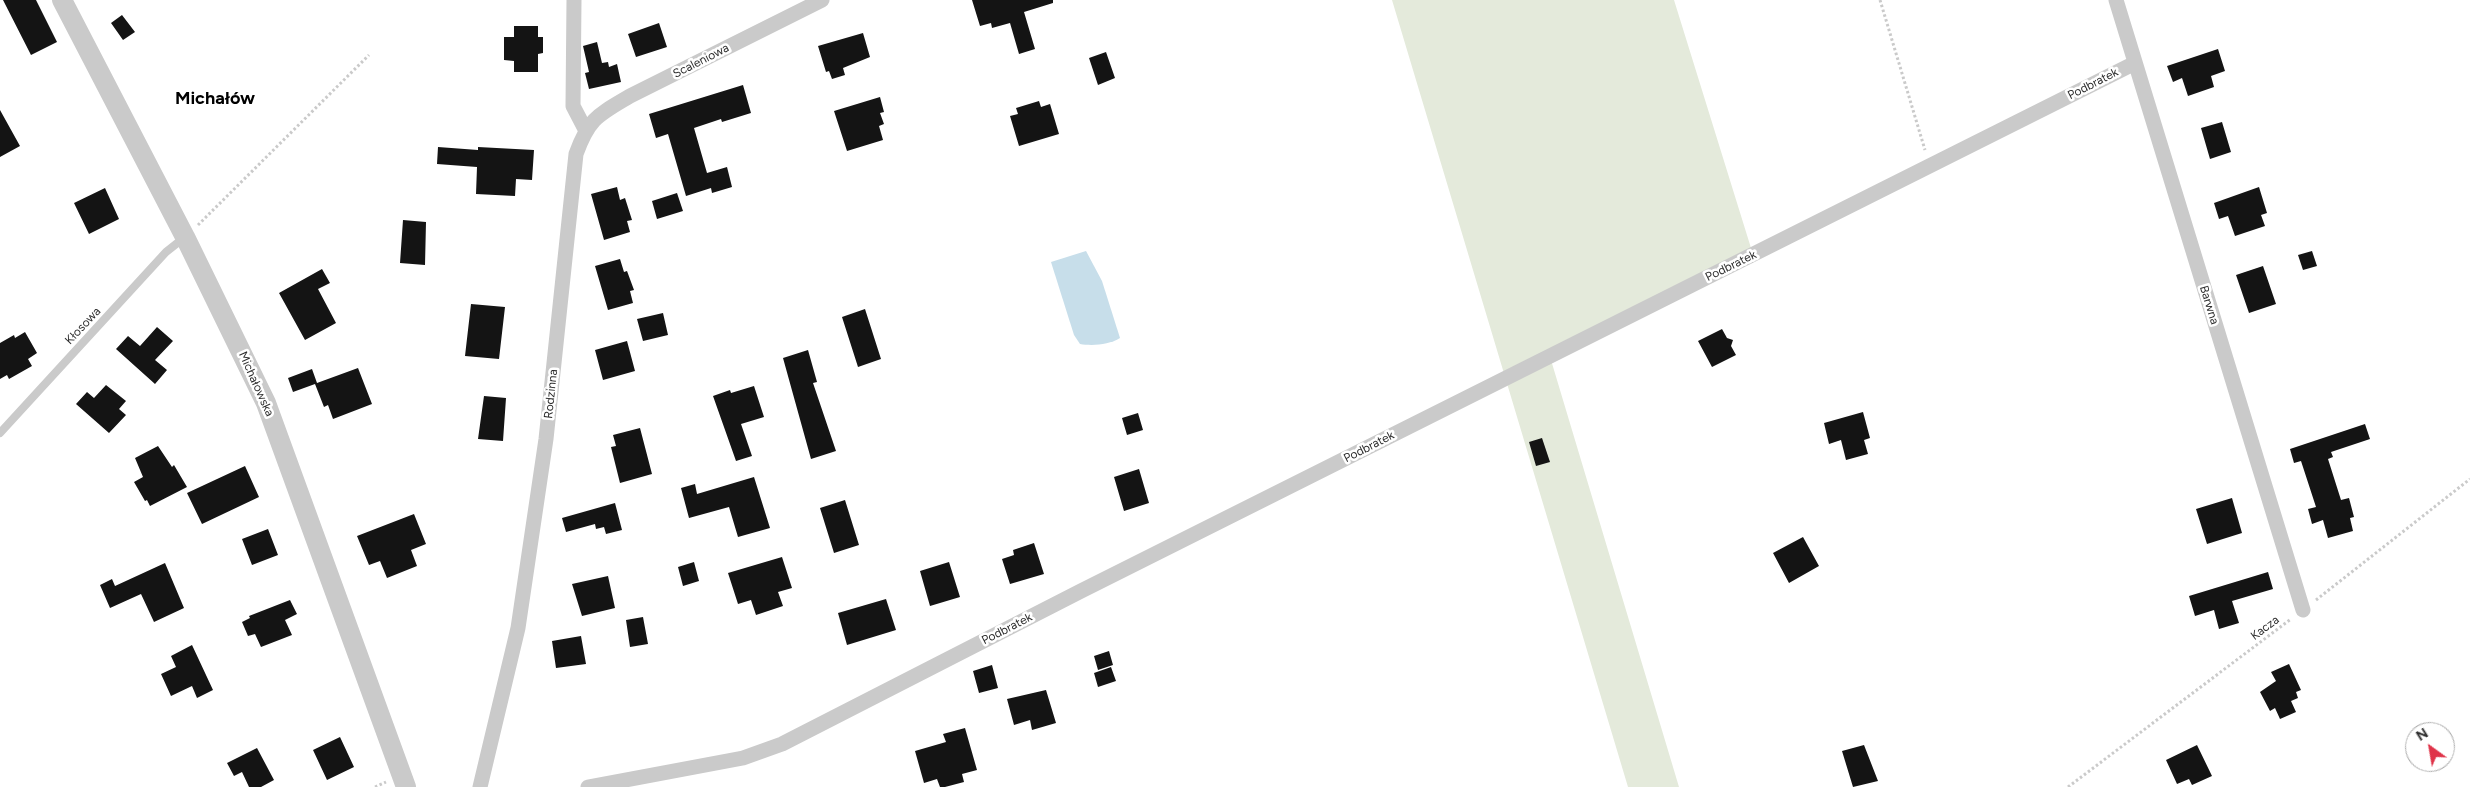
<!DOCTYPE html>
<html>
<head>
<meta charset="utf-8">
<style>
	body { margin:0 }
	#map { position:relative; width:2470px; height:787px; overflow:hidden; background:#fff; font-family:Figtree,sans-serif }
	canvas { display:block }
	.north { position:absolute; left:2405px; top:722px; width:50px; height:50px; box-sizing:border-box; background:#fff; border:1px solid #ababab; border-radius:50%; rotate:328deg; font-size:14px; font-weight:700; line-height:20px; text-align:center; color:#2d2d2d }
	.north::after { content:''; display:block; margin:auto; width:18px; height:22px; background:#df3449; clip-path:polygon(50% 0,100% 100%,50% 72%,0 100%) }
</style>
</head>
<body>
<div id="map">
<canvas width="2470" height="787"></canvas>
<div class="north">N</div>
</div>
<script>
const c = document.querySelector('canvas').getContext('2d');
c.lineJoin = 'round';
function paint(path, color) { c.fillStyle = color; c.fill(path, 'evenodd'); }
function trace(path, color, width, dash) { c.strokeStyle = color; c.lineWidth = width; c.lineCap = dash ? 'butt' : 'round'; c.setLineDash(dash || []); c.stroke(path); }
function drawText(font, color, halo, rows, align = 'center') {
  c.font = font + ' Figtree,sans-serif'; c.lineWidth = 5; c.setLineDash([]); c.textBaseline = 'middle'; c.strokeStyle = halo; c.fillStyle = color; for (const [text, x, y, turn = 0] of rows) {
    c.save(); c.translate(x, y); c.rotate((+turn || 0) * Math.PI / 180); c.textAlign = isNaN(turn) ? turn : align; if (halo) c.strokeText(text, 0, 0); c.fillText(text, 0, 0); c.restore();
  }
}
paint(new Path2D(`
	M 1392,0 L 1674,0 L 1751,248 L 1548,350 L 1679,787 L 1628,787 Z`), '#e4eadb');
paint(new Path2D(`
	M 1086,251 L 1102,281 L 1120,338 C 1109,345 1092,346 1080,344 L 1074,335 L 1051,262 Z`), '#c7deea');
paint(new Path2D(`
	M 3,0 L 36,0 L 57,42 L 31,55 Z
	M 972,0 L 1053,0 L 1053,3 L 1024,12 L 1035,49 L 1019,54 L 1010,23 L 992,28 L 991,23 L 980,26 Z
	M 122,15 L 135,32 L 123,40 L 111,23 Z
	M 659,23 L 667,47 L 636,57 L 628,34 Z
	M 514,26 L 538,26 L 538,37 L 543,37 L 543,53 L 538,54 L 538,72 L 514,72 L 514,61 L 504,60 L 504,37 L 514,37 Z
	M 863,33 L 870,57 L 843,68 L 845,75 L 832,79 L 829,71 L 826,72 L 818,46 Z
	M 597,42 L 602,63 L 608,62 L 609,67 L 617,64 L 621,82 L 589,89 L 585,73 L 589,72 L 583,46 Z
	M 2218,49 L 2225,71 L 2211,76 L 2214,87 L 2188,96 L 2182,78 L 2173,82 L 2167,66 Z
	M 1106,52 L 1115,78 L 1098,85 L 1089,58 Z
	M 743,85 L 751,113 L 722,122 L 721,119 L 694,128 L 707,173 L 727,167 L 732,187 L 712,193 L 711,188 L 686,196 L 668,134 L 656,138 L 649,114 Z
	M 880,97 L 884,112 L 880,113 L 884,124 L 879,126 L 883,140 L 847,151 L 834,111 Z
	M 1039,101 L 1041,107 L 1050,104 L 1059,134 L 1019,146 L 1010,116 L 1018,114 L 1016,108 Z
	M 0,110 L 20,146 L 0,157 Z
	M 2222,122 L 2231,152 L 2210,159 L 2201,128 Z
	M 438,147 L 478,150 L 478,147 L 534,150 L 532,180 L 516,179 L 515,196 L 476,194 L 477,167 L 437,164 Z
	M 617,187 L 620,200 L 625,198 L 632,220 L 627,221 L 630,232 L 604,240 L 591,194 Z
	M 2259,187 L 2267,213 L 2261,215 L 2265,226 L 2235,236 L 2228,216 L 2219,219 L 2214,203 Z
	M 105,188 L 119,219 L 89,234 L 74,203 Z
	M 677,193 L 683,211 L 657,219 L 652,201 Z
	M 403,220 L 426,222 L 425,265 L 400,263 Z
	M 2312,251 L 2317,266 L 2303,270 L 2298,255 Z
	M 620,259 L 624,272 L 627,271 L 634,290 L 630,291 L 633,303 L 608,310 L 595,266 Z
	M 2263,266 L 2276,304 L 2249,313 L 2236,275 Z
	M 322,269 L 330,283 L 318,289 L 336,323 L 305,340 L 279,293 Z
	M 471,304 L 505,307 L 499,359 L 465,356 Z
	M 865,309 L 881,359 L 858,367 L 842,317 Z
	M 663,313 L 668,335 L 643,341 L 637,319 Z
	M 157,327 L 173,341 L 155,360 L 167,370 L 155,384 L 116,349 L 128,336 L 140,346 Z
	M 1722,329 L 1727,338 L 1733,340 L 1731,346 L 1736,355 L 1712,367 L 1698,341 Z
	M 25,332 L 37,353 L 28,359 L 32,366 L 9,379 L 7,375 L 0,379 L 0,343 L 14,335 L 15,338 Z
	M 627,341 L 635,371 L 603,380 L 595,350 Z
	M 808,350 L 817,382 L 813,383 L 836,451 L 811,459 L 783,358 Z
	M 358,368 L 372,404 L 333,419 L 328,405 L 324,407 L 315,384 L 293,392 L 288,378 L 312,369 L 317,383 Z
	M 106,385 L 126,401 L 119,409 L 126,415 L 109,433 L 76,404 L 87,392 L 94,398 Z
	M 754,386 L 764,417 L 741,424 L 752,456 L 736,461 L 713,396 L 730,390 L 731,393 Z
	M 484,396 L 506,398 L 503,441 L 478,439 Z
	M 1863,412 L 1870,438 L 1864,440 L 1868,454 L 1846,460 L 1841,440 L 1829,444 L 1824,423 Z
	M 1138,413 L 1143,430 L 1127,435 L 1122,418 Z
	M 2365,424 L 2370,439 L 2331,452 L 2333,457 L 2328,459 L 2341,500 L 2349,498 L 2354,517 L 2350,518 L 2353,531 L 2328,538 L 2323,520 L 2312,524 L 2308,509 L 2316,507 L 2301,461 L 2294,463 L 2290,449 Z
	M 640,428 L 652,474 L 620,483 L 611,447 L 616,446 L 613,435 Z
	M 1542,438 L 1550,462 L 1536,466 L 1529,442 Z
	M 158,446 L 172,467 L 174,465 L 187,487 L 150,506 L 147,500 L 145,501 L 134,482 L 143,477 L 135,458 Z
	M 245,466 L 259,497 L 202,524 L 187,493 Z
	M 1139,469 L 1149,503 L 1124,511 L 1114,477 Z
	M 754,477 L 770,528 L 738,537 L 729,507 L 689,518 L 681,488 L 695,484 L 697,494 Z
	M 2232,498 L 2242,533 L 2207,544 L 2196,509 Z
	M 845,500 L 859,545 L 834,553 L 820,508 Z
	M 615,503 L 622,530 L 606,534 L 604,527 L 596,529 L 595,524 L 566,532 L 562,518 Z
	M 414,514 L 426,544 L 411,550 L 417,566 L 387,578 L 380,561 L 369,565 L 357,536 Z
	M 268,529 L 278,555 L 252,565 L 242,539 Z
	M 1803,537 L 1819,566 L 1789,583 L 1773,553 Z
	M 1034,543 L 1044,574 L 1010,584 L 1002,559 L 1014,555 L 1013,550 Z
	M 782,557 L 792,588 L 778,592 L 783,606 L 756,615 L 751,600 L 738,604 L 728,573 Z
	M 694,562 L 699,581 L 683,586 L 678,567 Z
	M 949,562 L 960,597 L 930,606 L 920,571 Z
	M 165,563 L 184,608 L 154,622 L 141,594 L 110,608 L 100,585 L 112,579 L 115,586 Z
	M 2268,572 L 2273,589 L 2232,601 L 2239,623 L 2219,629 L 2214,610 L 2195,616 L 2189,596 Z
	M 608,576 L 615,608 L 582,616 L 572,584 Z
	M 886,599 L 896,630 L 847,645 L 838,613 Z
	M 290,600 L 297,614 L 285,620 L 292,635 L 261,647 L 255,634 L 248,636 L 242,622 L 250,618 L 249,616 Z
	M 643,617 L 648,644 L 630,647 L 626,620 Z
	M 581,636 L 586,664 L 556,668 L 552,641 Z
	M 192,645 L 213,690 L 197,698 L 192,686 L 171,696 L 161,674 L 176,667 L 171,656 Z
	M 1109,651 L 1113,665 L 1098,670 L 1094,656 Z
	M 2289,664 L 2301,690 L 2296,692 L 2298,698 L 2291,701 L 2296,712 L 2280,719 L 2275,708 L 2270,711 L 2260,692 L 2276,681 L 2271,672 Z
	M 992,665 L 998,688 L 979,693 L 973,671 Z
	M 1111,667 L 1116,681 L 1098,687 L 1094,673 Z
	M 1046,690 L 1056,723 L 1032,730 L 1030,720 L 1014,725 L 1007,699 Z
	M 965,728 L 977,770 L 962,774 L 964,782 L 945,787 L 940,787 L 937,779 L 924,783 L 915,751 L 946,742 L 943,734 Z
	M 340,737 L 354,767 L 327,780 L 313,750 Z
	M 1864,745 L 1878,781 L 1853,787 L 1842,751 Z
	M 2197,745 L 2212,776 L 2192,785 L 2189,779 L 2177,784 L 2166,760 Z
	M 257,748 L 274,780 L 261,787 L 249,787 L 242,772 L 234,776 L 227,763 Z`), '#141414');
trace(new Path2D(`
	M 1880,0 L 1925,150
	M 198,225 L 369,55
	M 2316,600 L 2470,479
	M 375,787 L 386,782
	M 2068,787 L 2291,619`), '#cacaca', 3, [2.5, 2.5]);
trace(new Path2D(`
	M 0,433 L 166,252 L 185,237`), '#cacaca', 8);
trace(new Path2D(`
	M 574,0 L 573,106 L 585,129
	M 2116,0 L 2303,610
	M 480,787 L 518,628 L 546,439 L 576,154 C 589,118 598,115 630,96 L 822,0
	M 588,787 L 743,758 L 782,744 L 1081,591 L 2135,63`), '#cacaca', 15);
trace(new Path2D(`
	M 62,0 L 185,237 L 266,403 L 406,787`), '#cacaca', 20);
drawText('12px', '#2d2d2d', '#fff', [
	["Scaleniowa",701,61,-27],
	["Podbratek",2093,84,-27],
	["Podbratek",1731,266,-26],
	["Barwna",2209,305,73],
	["Kłosowa",83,326,-47],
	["Michałowska",256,384,66],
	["Rodzinna",551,394,-84],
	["Podbratek",1369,447,-27],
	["Kacza",2265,628,-37],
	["Podbratek",1007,629,-27]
]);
drawText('bold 18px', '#000', '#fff', [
	["Michałów",215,99]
]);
</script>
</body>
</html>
